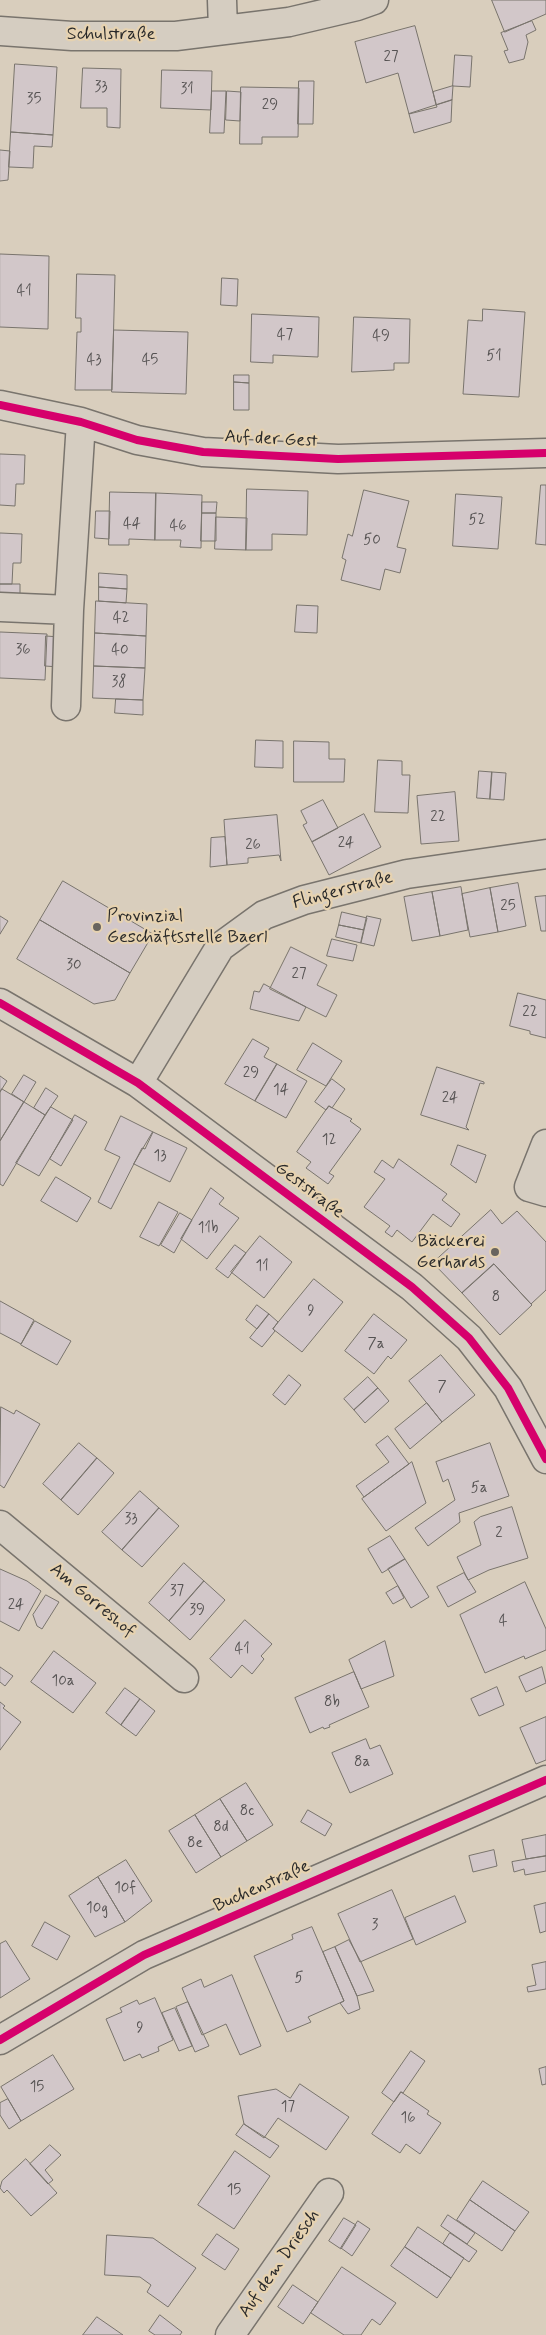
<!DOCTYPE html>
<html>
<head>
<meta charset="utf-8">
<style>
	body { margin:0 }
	canvas { display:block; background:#d9cebd }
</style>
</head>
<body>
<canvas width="546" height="2335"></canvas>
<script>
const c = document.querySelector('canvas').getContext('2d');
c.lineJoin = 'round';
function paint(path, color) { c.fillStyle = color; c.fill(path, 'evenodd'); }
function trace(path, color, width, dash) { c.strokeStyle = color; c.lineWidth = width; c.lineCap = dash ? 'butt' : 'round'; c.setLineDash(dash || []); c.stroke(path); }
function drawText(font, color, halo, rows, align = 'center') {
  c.font = font + ' Mynerve,sans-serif'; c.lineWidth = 4.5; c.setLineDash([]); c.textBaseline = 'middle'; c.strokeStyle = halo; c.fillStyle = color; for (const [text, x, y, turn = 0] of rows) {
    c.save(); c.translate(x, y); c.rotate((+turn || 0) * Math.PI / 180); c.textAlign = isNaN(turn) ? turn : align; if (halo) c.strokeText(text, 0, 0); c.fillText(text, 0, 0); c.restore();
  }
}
const building = new Path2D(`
	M 492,0 L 546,0 L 546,14 L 505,32 Z
	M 532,21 L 536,30 L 526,35 L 528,42 L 524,59 L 509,63 L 504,51 L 508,50 L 501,33 Z
	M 415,26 L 437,107 L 409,114 L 398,73 L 366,83 L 355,42 Z
	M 455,55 L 472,56 L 470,87 L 453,86 Z
	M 15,64 L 57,67 L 53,135 L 11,132 Z
	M 83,68 L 121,69 L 120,128 L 107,127 L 107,108 L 81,108 Z
	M 162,70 L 212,71 L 211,110 L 161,108 Z
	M 299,81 L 314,81 L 313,124 L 298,124 Z
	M 453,86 L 452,100 L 436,105 L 433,92 Z
	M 241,87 L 299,88 L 298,137 L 262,137 L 262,144 L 240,144 Z
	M 212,91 L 226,91 L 224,133 L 210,133 Z
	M 227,91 L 241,92 L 240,121 L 226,120 Z
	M 452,100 L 451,122 L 414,133 L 409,114 Z
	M 11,132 L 53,135 L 52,147 L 34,146 L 33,168 L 9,167 Z
	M 0,150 L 10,151 L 8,180 L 0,181 Z
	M 0,254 L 49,256 L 48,329 L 0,327 Z
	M 77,274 L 115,275 L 112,390 L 75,390 L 77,332 L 81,332 L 81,318 L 76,318 Z
	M 222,278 L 238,279 L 237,306 L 221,305 Z
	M 483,309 L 525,312 L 519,397 L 463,394 L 468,320 L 482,321 Z
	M 252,314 L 319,317 L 318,357 L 273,355 L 273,363 L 251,362 Z
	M 354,317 L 410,319 L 409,363 L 394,363 L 394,370 L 352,372 Z
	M 114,330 L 188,332 L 186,394 L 112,392 Z
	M 234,375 L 249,375 L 249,383 L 234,382 Z
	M 234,382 L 249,383 L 249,410 L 234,410 Z
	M 0,454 L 25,455 L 24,484 L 16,484 L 15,506 L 0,505 Z
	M 541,485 L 546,485 L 546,545 L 536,544 Z
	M 247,489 L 308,491 L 307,535 L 272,534 L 272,550 L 246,550 Z
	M 364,490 L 409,501 L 397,547 L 406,549 L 400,573 L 385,569 L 380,590 L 341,580 L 346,560 L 342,558 L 348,534 L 352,536 Z
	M 110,492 L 156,493 L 155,540 L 129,539 L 129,545 L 109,545 Z
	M 156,493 L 202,495 L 201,548 L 180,547 L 181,540 L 155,540 Z
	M 456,494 L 502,497 L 498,549 L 453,546 Z
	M 202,502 L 217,502 L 216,513 L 202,513 Z
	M 96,511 L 110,511 L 109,539 L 95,538 Z
	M 202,513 L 216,513 L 216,541 L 201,541 Z
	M 216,517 L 247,518 L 246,550 L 215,549 Z
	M 0,533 L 22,534 L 21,563 L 13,563 L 12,584 L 0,584 Z
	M 99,573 L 127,575 L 127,589 L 99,587 Z
	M 0,584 L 20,584 L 20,598 L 0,598 Z
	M 99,587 L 127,589 L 126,603 L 99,601 Z
	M 96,601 L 147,604 L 146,636 L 95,633 Z
	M 297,605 L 318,606 L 317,633 L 295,632 Z
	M 0,632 L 47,634 L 45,680 L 0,678 Z
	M 95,633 L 146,636 L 145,668 L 94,666 Z
	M 46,636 L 60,637 L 59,667 L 45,666 Z
	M 94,666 L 145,668 L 143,700 L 93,698 Z
	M 116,699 L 143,700 L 143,715 L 115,713 Z
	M 256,740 L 283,741 L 283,768 L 255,767 Z
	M 294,741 L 329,742 L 329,759 L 345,759 L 344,782 L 294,782 Z
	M 378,760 L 402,761 L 402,775 L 410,775 L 408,813 L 375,812 Z
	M 479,771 L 492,772 L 490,799 L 477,798 Z
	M 492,772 L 506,773 L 504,800 L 490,799 Z
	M 455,792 L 459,841 L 421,844 L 417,796 Z
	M 323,800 L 338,828 L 312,842 L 303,825 L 307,823 L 301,811 Z
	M 364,814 L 381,847 L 329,875 L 312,842 Z
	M 277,815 L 281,861 L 279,855 L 248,858 L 248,863 L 227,865 L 224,820 Z
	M 225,837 L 227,865 L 210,867 L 211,838 Z
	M 63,881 L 153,934 L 130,973 L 40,920 Z
	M 518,883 L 526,926 L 498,932 L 490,888 Z
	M 461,887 L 468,930 L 440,936 L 432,892 Z
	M 490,888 L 498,932 L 470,937 L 462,894 Z
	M 432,892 L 440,936 L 412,941 L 404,897 Z
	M 546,896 L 546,931 L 541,931 L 535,897 Z
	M 342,912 L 367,918 L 364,930 L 339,925 Z
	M 0,916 L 8,921 L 0,934 Z
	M 367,916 L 381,919 L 374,946 L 361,943 Z
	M 40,920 L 130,973 L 115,1000 L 94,1004 L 17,959 Z
	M 339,925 L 364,930 L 361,943 L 336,937 Z
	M 332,939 L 357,945 L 353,961 L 327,956 Z
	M 291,947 L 327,965 L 317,985 L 337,995 L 326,1017 L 270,989 Z
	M 264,984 L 306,1007 L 299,1021 L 250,1009 L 254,991 L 259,992 Z
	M 518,993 L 546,1000 L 546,1038 L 530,1034 L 530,1031 L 510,1026 Z
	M 253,1039 L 269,1048 L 264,1057 L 277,1064 L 255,1101 L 225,1084 Z
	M 313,1043 L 342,1061 L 326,1086 L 297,1070 Z
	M 277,1064 L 307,1081 L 286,1118 L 255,1101 Z
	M 437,1067 L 484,1082 L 484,1084 L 480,1083 L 466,1127 L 469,1130 L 421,1115 Z
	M 24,1075 L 36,1082 L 24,1102 L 12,1094 Z
	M 0,1076 L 7,1081 L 0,1092 Z
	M 332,1079 L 345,1089 L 332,1108 L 329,1106 L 326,1110 L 315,1102 Z
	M 46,1088 L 58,1096 L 45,1115 L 34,1108 Z
	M 2,1089 L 24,1102 L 0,1141 L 0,1092 Z
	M 24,1102 L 45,1115 L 3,1186 L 0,1184 L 0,1141 Z
	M 329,1106 L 352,1119 L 350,1121 L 361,1129 L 329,1173 L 334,1176 L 328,1184 L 306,1168 L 311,1162 L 297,1152 Z
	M 51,1107 L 73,1120 L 39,1176 L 16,1163 Z
	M 75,1115 L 87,1122 L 61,1166 L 50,1159 Z
	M 121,1116 L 153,1132 L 145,1149 L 142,1148 L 111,1209 L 98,1202 L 120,1157 L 105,1150 Z
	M 153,1132 L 187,1148 L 170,1182 L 134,1164 Z
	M 458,1145 L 486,1155 L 476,1183 L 451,1165 Z
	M 399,1159 L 447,1194 L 442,1200 L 460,1214 L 451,1227 L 433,1214 L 412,1242 L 397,1230 L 392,1237 L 385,1232 L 390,1226 L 364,1207 L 385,1179 L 374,1172 L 382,1160 L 393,1168 Z
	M 56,1177 L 91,1198 L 77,1222 L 41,1201 Z
	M 211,1188 L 224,1198 L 219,1204 L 239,1218 L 207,1259 L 181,1239 Z
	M 159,1202 L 178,1212 L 159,1246 L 140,1237 Z
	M 491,1210 L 502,1224 L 517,1211 L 546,1242 L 546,1290 L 531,1304 L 494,1264 L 462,1293 L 433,1263 Z
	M 180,1213 L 192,1220 L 174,1253 L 161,1245 Z
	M 260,1236 L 292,1262 L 264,1298 L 231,1272 Z
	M 235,1245 L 246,1253 L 228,1278 L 216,1269 Z
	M 494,1264 L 532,1305 L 500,1335 L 462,1293 Z
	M 314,1279 L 343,1302 L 302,1352 L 273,1329 Z
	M 0,1301 L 34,1320 L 21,1344 L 0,1333 Z
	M 257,1305 L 269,1314 L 257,1329 L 246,1320 Z
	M 269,1314 L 278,1322 L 273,1329 L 275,1331 L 262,1347 L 250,1338 Z
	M 374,1314 L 407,1340 L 391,1359 L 388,1356 L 374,1374 L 345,1351 Z
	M 35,1321 L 71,1341 L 57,1365 L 21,1345 Z
	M 441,1355 L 475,1395 L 442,1422 L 409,1381 Z
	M 289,1375 L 301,1385 L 285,1405 L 273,1395 Z
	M 368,1377 L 378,1388 L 354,1410 L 344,1399 Z
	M 378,1388 L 389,1401 L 365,1423 L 354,1410 Z
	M 427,1403 L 442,1422 L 410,1449 L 395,1429 Z
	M 1,1407 L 14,1414 L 16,1410 L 40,1424 L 4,1488 L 0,1485 Z
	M 388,1436 L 409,1464 L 364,1497 L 356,1486 L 389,1462 L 376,1445 Z
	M 79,1443 L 97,1458 L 61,1500 L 43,1484 Z
	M 490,1443 L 509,1496 L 459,1513 L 460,1522 L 428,1546 L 415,1528 L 455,1500 L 448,1479 L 443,1482 L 436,1462 Z
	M 97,1458 L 114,1473 L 78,1515 L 61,1500 Z
	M 412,1462 L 426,1503 L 386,1531 L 362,1499 Z
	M 140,1491 L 159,1508 L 122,1550 L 102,1532 Z
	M 512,1507 L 528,1558 L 489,1570 L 468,1580 L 457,1557 L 481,1545 L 474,1522 L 480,1517 Z
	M 159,1508 L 179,1526 L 142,1567 L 122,1550 Z
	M 390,1536 L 405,1559 L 382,1573 L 368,1549 Z
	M 405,1559 L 429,1597 L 411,1608 L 388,1569 Z
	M 184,1563 L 204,1581 L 169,1621 L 149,1603 Z
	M 0,1569 L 27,1581 L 41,1591 L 19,1631 L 0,1621 Z
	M 464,1573 L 476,1592 L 448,1607 L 437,1587 Z
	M 204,1581 L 225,1600 L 190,1640 L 169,1621 Z
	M 525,1582 L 546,1629 L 546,1650 L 525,1659 L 524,1656 L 485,1673 L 460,1615 Z
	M 398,1586 L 404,1598 L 393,1604 L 386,1593 Z
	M 46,1595 L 59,1602 L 42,1629 L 37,1626 L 33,1615 Z
	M 245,1620 L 272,1644 L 261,1656 L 264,1659 L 252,1674 L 242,1665 L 231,1678 L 210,1659 Z
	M 385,1641 L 394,1676 L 361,1689 L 349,1660 Z
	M 54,1651 L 96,1683 L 73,1713 L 31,1682 Z
	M 0,1667 L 13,1676 L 5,1686 L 0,1682 Z
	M 542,1667 L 546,1683 L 526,1692 L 519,1677 Z
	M 354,1672 L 369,1707 L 329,1725 L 330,1727 L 324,1729 L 323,1727 L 310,1733 L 295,1698 Z
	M 497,1687 L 504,1705 L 479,1716 L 471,1699 Z
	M 125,1688 L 140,1699 L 121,1725 L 106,1713 Z
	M 140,1699 L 155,1711 L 136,1736 L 121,1725 Z
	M 0,1702 L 5,1706 L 3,1708 L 21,1722 L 0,1750 Z
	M 546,1717 L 546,1760 L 536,1764 L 520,1728 Z
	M 366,1739 L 370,1749 L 380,1745 L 393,1774 L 350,1793 L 332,1753 Z
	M 246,1783 L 273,1825 L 247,1841 L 220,1799 Z
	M 220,1799 L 247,1841 L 221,1857 L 195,1815 Z
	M 308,1810 L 332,1824 L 325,1836 L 301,1822 Z
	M 195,1815 L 221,1857 L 196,1873 L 169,1831 Z
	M 546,1835 L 546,1856 L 526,1859 L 522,1840 Z
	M 494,1850 L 497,1866 L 473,1872 L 469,1856 Z
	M 546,1856 L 546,1871 L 525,1875 L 524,1869 L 514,1872 L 512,1862 Z
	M 126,1860 L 152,1901 L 125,1922 L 98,1877 Z
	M 98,1877 L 125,1922 L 95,1937 L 69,1896 Z
	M 392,1890 L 413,1939 L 360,1962 L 338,1914 Z
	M 455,1896 L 466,1922 L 416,1945 L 405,1918 Z
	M 546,1903 L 546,1931 L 540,1933 L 534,1906 Z
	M 45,1922 L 70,1936 L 57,1960 L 32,1946 Z
	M 312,1927 L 344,2001 L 308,2017 L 311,2022 L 287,2032 L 254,1956 L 293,1939 L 292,1935 Z
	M 349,1940 L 361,1962 L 374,1991 L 357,1996 L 335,1947 Z
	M 6,1941 L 30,1979 L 0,1998 L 0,1944 Z
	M 335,1947 L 357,1996 L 360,2009 L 348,2014 L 340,2003 L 344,2001 L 323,1952 Z
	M 546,1962 L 546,1989 L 528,1992 L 527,1987 L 536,1985 L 532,1965 Z
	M 232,1975 L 261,2046 L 240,2055 L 226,2024 L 202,2035 L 182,1988 L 201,1979 L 204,1987 Z
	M 155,1998 L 173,2040 L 158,2047 L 159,2051 L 142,2058 L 140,2054 L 124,2061 L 106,2019 L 122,2012 L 120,2008 L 137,2000 L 139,2004 Z
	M 188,2002 L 209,2046 L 195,2052 L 176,2007 Z
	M 175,2008 L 192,2046 L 179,2051 L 162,2013 Z
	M 411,2051 L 425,2061 L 403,2093 L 401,2092 L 394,2102 L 382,2093 Z
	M 53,2055 L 74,2089 L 21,2121 L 1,2087 Z
	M 546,2067 L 546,2084 L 542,2085 L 539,2069 Z
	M 300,2084 L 349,2117 L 326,2150 L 278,2118 L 264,2138 L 244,2124 L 238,2096 L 276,2089 L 290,2098 Z
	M 401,2092 L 429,2111 L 427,2114 L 441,2123 L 420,2154 L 406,2144 L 400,2153 L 372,2134 Z
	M 8,2099 L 21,2121 L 9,2129 L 0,2115 L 0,2103 Z
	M 244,2124 L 279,2146 L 270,2158 L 236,2135 Z
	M 50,2145 L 61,2155 L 45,2170 L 53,2180 L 48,2184 L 30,2164 Z
	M 235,2151 L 270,2176 L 234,2229 L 198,2205 Z
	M 26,2159 L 57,2193 L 31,2216 L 7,2190 L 4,2193 L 0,2188 L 2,2181 Z
	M 483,2181 L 529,2212 L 515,2231 L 470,2200 Z
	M 470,2200 L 515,2231 L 502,2251 L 457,2220 Z
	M 448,2215 L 475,2233 L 467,2244 L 441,2226 Z
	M 344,2218 L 356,2225 L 341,2249 L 329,2241 Z
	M 358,2221 L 370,2229 L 352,2256 L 341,2248 Z
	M 418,2227 L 464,2258 L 451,2278 L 405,2247 Z
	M 450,2233 L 477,2251 L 469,2262 L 443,2244 Z
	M 217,2234 L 239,2249 L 225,2270 L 202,2255 Z
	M 107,2235 L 153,2238 L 196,2268 L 168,2307 L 147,2292 L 151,2285 L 140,2277 L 105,2275 Z
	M 405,2247 L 451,2278 L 437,2298 L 391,2266 Z
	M 342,2267 L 396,2303 L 380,2325 L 372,2319 L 361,2335 L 344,2335 L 311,2313 Z
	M 293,2285 L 318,2302 L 303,2324 L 278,2307 Z
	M 160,2315 L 182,2332 L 180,2335 L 155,2335 L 149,2331 Z
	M 97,2317 L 123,2335 L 83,2335 Z`);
paint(building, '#d2c7c9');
trace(building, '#79746d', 1);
const minor = new Path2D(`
	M 222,0 L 223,30
	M 0,31 L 72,36 L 176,36 L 289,22 L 357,6 L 374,0
	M 0,405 L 81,422 L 137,440 L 203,452 L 338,459 L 546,453
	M 0,607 L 69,610
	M 66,706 L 69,610 L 81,422
	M 0,1003 L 138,1083 L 412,1287 L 469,1338 L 508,1388 L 546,1459
	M 138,1083 L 220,947 L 264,915 L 304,900 L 407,874 L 546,854
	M 546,1144 L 529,1187 L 546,1192
	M 0,1525 L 184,1678
	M 0,2040 L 144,1955 L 546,1780
	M 230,2335 L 329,2193`);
trace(minor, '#79746d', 31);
trace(minor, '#d5cdc1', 28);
trace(new Path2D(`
	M 0,405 L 81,422 L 137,440 L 203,452 L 338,459 L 546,453
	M 0,1003 L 138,1083 L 412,1287 L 469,1338 L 508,1388 L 546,1459
	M 0,2040 L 144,1955 L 546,1780`), '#d6006c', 8);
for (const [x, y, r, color] of [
	[97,927,5,"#68645e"],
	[495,1252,5,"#68645e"]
]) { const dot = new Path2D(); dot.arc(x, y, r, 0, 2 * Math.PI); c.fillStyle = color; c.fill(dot); trace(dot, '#e6d2b0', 2); }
drawText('15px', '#555252', null, [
	["27",391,58],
	["33",101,88],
	["31",187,90],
	["35",34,100],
	["29",270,106],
	["41",24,292],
	["47",285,336],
	["49",381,337],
	["51",494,357],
	["43",94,361],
	["45",150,361],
	["52",477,521],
	["44",132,525],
	["46",178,527],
	["50",372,541],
	["42",121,619],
	["36",23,651],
	["40",120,651],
	["38",119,683],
	["22",438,818],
	["24",346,844],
	["26",253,846],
	["25",508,907],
	["30",74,966],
	["27",299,975],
	["22",530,1013],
	["29",251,1074],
	["14",281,1091],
	["24",450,1099],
	["12",329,1141],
	["13",160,1157],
	["11b",208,1229],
	["11",262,1267],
	["8",496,1298],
	["9",311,1312],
	["7a",376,1345],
	["7",442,1388],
	["5a",479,1489],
	["33",131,1520],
	["2",499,1534],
	["37",177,1592],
	["24",16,1606],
	["39",197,1611],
	["4",503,1622],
	["41",242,1650],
	["10a",63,1682],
	["8b",332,1703],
	["8a",362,1763],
	["8c",247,1812],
	["8d",221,1828],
	["8e",195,1844],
	["10f",125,1889],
	["10g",97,1909],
	["3",375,1926],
	["5",299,1979],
	["9",140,2029],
	["15",37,2088],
	["17",288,2108],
	["16",408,2119],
	["15",234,2191]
]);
drawText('18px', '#2b2b2b', '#e6d2b0', [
	["Schulstraße",111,35],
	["Auf der Gest",271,440,3],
	["Flingerstraße",343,891,-15],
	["Geststraße",309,1191,37],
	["Am Gorreshof",92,1601,40],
	["Buchenstraße",262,1887,-24],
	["Auf dem Driesch",280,2264,-55]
]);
drawText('18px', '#2b2b2b', '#e6d2b0', [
	["Provinzial",107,917],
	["Geschäftsstelle Baerl",107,938],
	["Bäckerei",485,1242,"right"],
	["Gerhards",485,1263,"right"]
], 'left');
</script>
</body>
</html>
